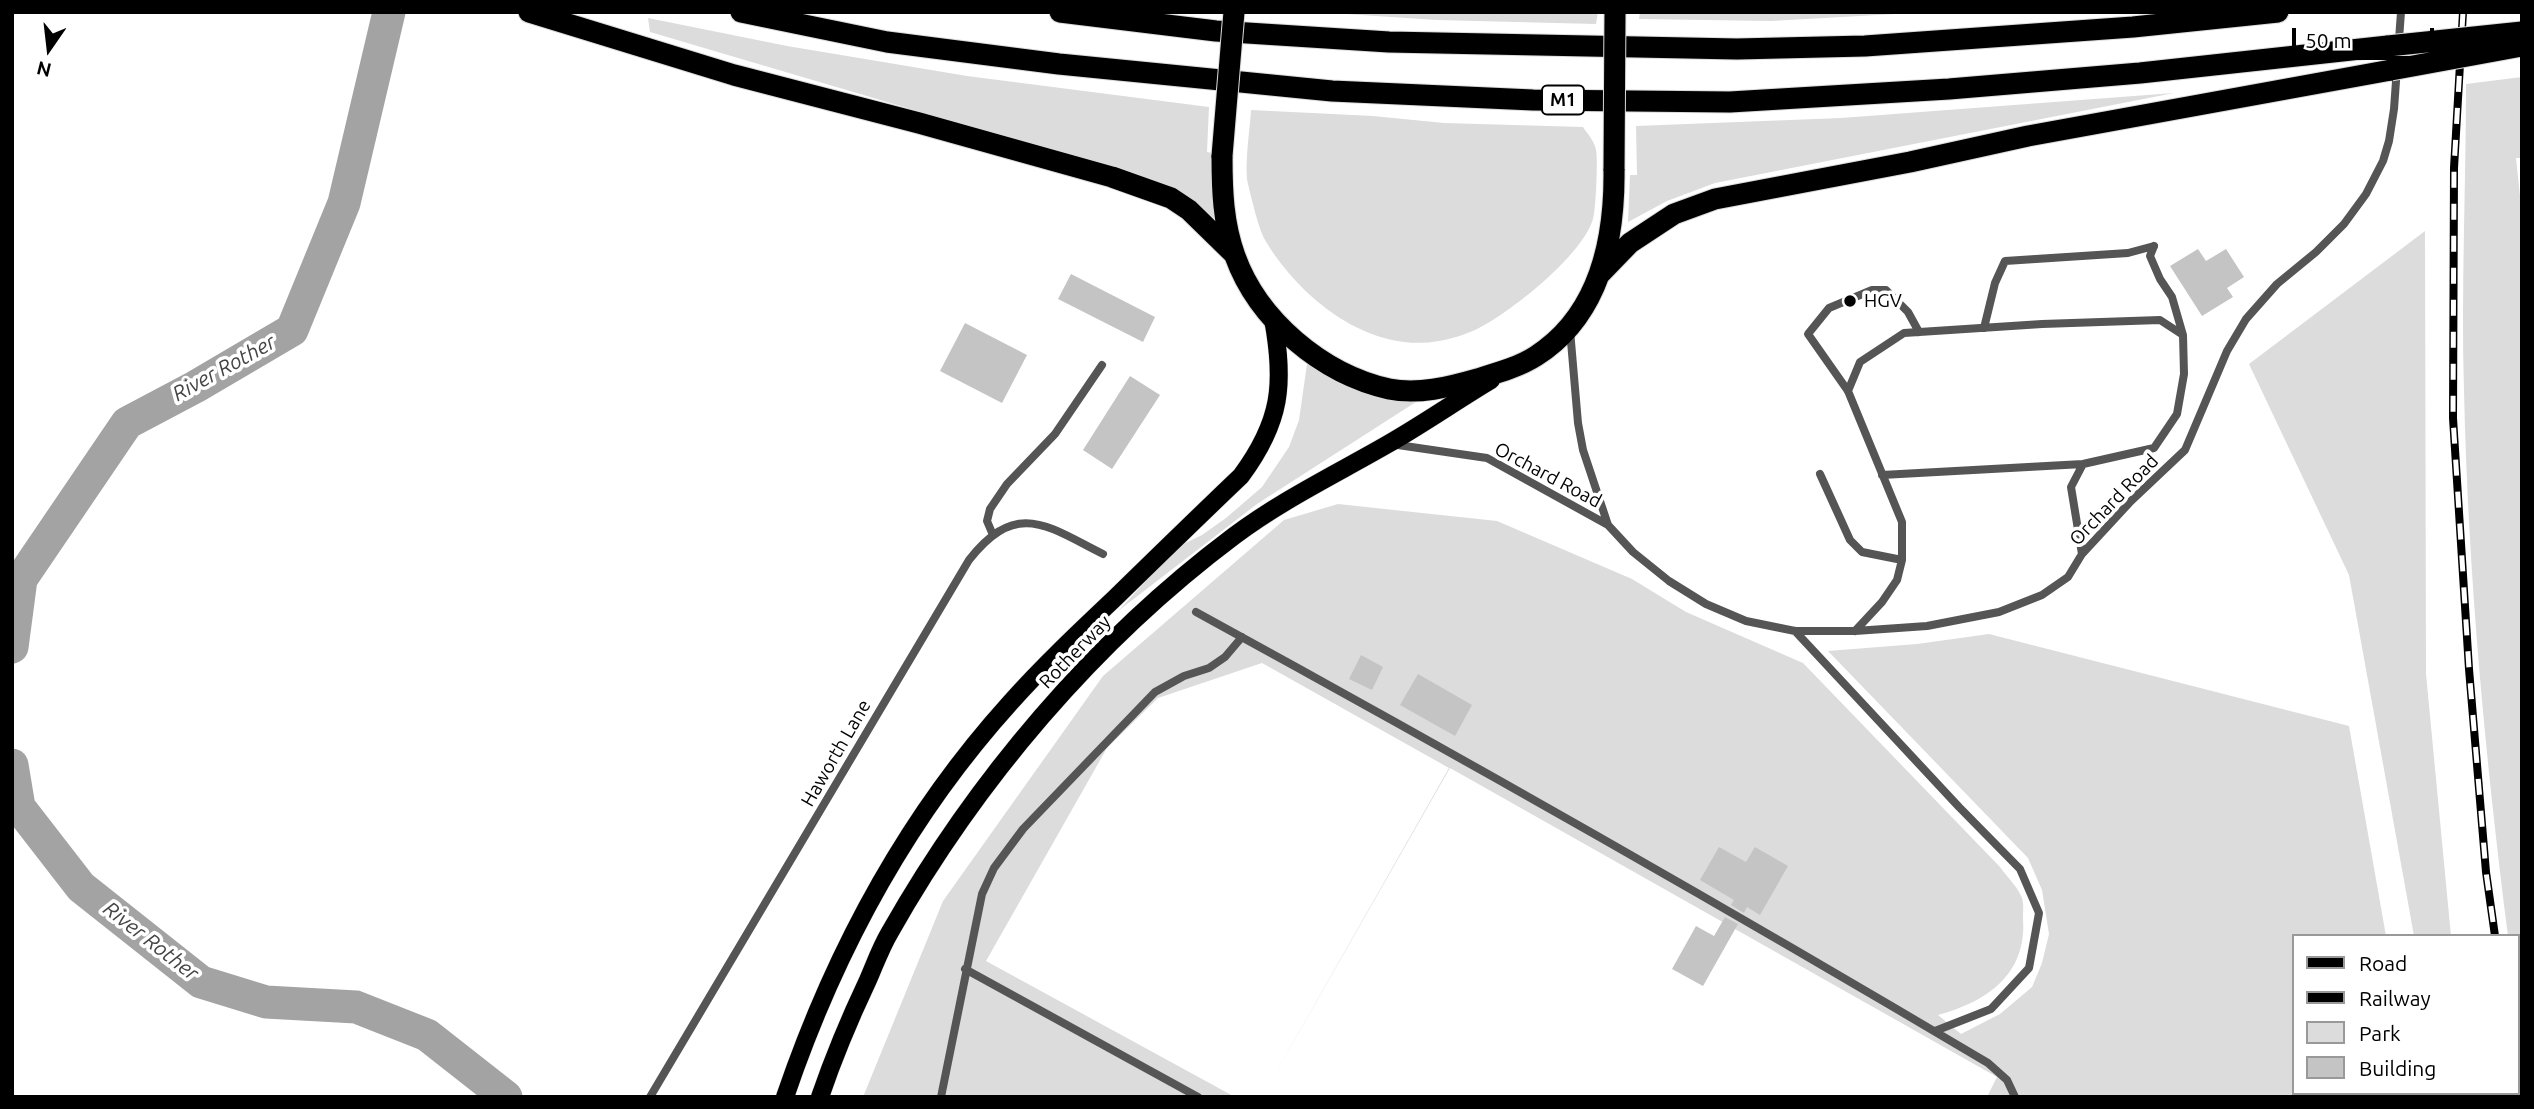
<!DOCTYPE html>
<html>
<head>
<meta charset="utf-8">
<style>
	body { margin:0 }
	#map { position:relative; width:2534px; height:1109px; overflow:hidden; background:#fff; font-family:Ubuntu,sans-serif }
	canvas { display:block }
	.frame { position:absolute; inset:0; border:14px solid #000; pointer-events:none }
	.legend { position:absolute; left:2292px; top:934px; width:228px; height:161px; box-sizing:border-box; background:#fff; border:2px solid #999; margin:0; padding:9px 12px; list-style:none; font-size:21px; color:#000 }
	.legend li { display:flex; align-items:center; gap:14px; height:35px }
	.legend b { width:35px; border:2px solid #999 }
	.north { position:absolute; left:14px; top:14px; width:70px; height:70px; -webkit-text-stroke:5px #fff; paint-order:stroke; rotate:194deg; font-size:19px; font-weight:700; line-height:28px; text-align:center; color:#000 }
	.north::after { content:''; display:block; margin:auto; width:24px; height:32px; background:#000; clip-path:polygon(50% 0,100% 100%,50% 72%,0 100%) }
	.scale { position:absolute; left:2292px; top:28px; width:142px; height:32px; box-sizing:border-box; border:4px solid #000; border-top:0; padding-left:9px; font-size:21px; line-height:24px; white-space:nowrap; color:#000; -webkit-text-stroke:5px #fff; paint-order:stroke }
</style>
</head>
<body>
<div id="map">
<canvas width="2534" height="1109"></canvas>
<div class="frame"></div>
<ul class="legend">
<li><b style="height:9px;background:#000"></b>Road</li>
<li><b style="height:9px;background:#000"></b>Railway</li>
<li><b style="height:19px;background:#dcdcdc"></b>Park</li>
<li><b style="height:19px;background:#c4c4c4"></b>Building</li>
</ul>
<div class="north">N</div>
<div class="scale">50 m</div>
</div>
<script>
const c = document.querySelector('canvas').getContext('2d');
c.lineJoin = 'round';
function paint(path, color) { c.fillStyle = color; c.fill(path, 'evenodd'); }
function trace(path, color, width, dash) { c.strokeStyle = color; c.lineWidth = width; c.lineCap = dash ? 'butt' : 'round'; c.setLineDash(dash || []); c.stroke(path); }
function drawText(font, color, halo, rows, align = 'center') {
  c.font = font + ' Ubuntu,sans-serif'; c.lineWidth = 7; c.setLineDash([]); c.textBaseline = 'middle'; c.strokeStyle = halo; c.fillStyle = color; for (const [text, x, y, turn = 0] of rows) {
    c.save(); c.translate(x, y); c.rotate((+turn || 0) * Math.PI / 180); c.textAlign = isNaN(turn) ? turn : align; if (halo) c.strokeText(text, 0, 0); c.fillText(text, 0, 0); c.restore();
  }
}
paint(new Path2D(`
	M 1315,12 L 1598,12 L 1596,24 L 1437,20 Z
	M 1640,12 L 1931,12 L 1771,21 L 1639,19 Z
	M 648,18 L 787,46 L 967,76 L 1209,107 L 1207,152 L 1216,154 L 1215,220 L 1194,201 L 1131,174 L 650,32 Z
	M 2522,77 L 2522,158 L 2516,158 L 2522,215 L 2522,1034 L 2518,1011 L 2518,936 L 2508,936 C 2485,755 2468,573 2464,391 C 2461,289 2466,186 2466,84 Z
	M 2174,93 L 1715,183 L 1667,201 L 1628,222 L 1630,175 L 1637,175 L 1636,126 L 1841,118 Z
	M 1251,110 L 1373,116 L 1444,123 L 1583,127 C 1587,133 1595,142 1596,150 C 1598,160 1596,209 1593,219 C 1582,256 1509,314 1475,330 C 1464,335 1450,339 1439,341 C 1368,354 1299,297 1265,240 C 1258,227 1252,200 1248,184 C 1244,167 1250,129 1251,110 Z
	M 2425,231 L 2426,674 L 2451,936 L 2414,936 L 2349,575 L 2249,364 Z
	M 1311,363 L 1419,400 L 1257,504 L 1118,611 L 1179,546 L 1202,535 L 1226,518 L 1262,487 L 1289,447 L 1299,420 L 1307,364 Z
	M 1338,504 L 1497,521 L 1632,579 L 1686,612 L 1803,663 L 2000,867 C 2006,876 2018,887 2022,898 C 2024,904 2023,913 2023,919 C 2027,975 1986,1002 1938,1015 L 1961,1034 L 2000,1014 L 2032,987 L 2042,963 L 2049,934 L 2042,890 L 2028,858 L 1828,651 L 1917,644 L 1989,634 L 2349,726 L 2386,936 L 2294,936 L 2294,1093 L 2413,1093 L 2413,1097 L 1987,1097 L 1997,1077 L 1450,768 L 1262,1097 L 1449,768 L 1262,663 L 1158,698 L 1107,748 L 986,961 L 1235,1097 L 863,1097 L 943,901 L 1103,676 L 1284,520 Z`), '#dcdcdc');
trace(new Path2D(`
	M 12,647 L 21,579 L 127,423 L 195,387 L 292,330 L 344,203 L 389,12
	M 12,765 L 19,807 L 81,887 L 201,982 L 266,1002 L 356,1007 L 427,1035 L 506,1097`), '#a3a3a3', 33);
paint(new Path2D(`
	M 2198,249 L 2206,261 L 2226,249 L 2244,277 L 2227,288 L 2233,297 L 2202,316 L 2170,266 Z
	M 1071,274 L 1155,317 L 1143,342 L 1058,299 Z
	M 965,323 L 1027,355 L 1002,403 L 940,371 Z
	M 1130,376 L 1160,395 L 1112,469 L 1083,450 Z
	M 1361,655 L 1383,667 L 1372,690 L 1349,679 Z
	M 1418,674 L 1472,705 L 1455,736 L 1400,705 Z
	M 1719,847 L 1746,862 L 1755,847 L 1788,866 L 1760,915 L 1747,907 L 1744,913 L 1731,905 L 1734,900 L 1700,880 Z
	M 1725,917 L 1738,924 L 1703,986 L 1672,969 L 1696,926 L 1714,936 Z`), '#c4c4c4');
const primary = new Path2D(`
	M 785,1097 C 834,953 908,816 1010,703 C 1043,666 1079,632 1115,598 C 1157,557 1199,516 1241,476 C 1281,422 1285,384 1273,319
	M 820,1097 C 834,1056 850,1018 868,980 C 875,964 881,947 890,932 C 976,780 1094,641 1234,536 C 1282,500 1336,474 1388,444 C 1423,424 1456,401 1491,380`);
const highway = new Path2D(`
	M 529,12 L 734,75 L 919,123 L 1112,177 L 1171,198 L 1189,210 L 1234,254
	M 741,12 L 887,42 L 1059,64 L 1332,91 L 1533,100 L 1730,102 L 1949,89 L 2140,73 L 2388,46
	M 1060,12 L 1216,31 L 1389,42 L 1737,49 L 1865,46 L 2133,27 L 2278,12
	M 1222,156 C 1222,190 1223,223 1235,256 C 1258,320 1322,374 1389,389 C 1418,395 1449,387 1477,379 C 1497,373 1519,367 1536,356 C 1600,315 1615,239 1614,169
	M 1599,275 L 1630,243 L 1674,214 L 1715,199 L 1910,162 L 2028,136 L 2391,70`);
trace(primary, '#dbdbdb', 19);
trace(highway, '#dbdbdb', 23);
trace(new Path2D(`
	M 2154,246 L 2150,256 L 2160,279 L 2172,297 L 2183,335
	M 1984,328 L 1995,283 L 2005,261 L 2128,253 L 2154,246
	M 1570,330 L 1578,423 L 1583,450 L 1608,525
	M 1848,391 L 1860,362 L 1904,333 L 2042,324 L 2160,320 L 2183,335 L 2184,374 L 2177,414 L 2154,448 L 2083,464 L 2071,487 L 2082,554
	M 1391,444 L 1487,458 L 1608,525 L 1633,552 L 1669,581 L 1706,604 L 1746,621 L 1795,631 L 1855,631 L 1927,626 L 1999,612 L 2042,595 L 2068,577 L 2082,554 L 2131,501 L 2185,450 L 2227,351 L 2246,319 L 2277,284 L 2316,252 L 2344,224 L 2366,194 L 2383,161 L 2389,141 L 2394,109 L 2401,12
	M 1820,474 L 1850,540 L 1862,552 L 1902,560
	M 1882,475 L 2083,464
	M 993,535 L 987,521 L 990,509 L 1007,484 L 1055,434 L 1102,365
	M 1196,612 C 1463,758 1727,908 1988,1063 L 2007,1080 L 2015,1097
	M 1795,631 L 1959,807 L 2020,869 L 2039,913 L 2029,968 L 1991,1009 L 1935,1031
	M 1855,631 L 1882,602 L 1897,580 L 1902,560 L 1902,522 L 1848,391 L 1808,334 L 1829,308 L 1872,290 L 1886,290 L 1908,312 L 1919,332
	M 965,969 L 1198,1097
	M 650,1097 L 969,560 C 1017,499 1047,526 1103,554
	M 941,1097 L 982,894 L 994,868 L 1023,829 L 1155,692 L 1184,676 L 1209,668 L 1225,657 L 1242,637`), '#555', 8);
trace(primary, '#000', 18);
trace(highway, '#000', 21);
const rail = new Path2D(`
	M 2463,12 L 2454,168 L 2453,418 L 2469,669 L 2486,872 L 2495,936
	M 2502,1093 L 2503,1097
	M 2515,1093 L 2516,1097`);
trace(rail, '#000', 8);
trace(rail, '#fff', 5, [16]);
const highwayBridge = new Path2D(`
	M 2388,46 L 2522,32
	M 2391,70 L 2522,46
	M 1222,156 L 1234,12
	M 1614,169 L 1615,12`);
trace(highwayBridge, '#dbdbdb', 23, []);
trace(highwayBridge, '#000', 21);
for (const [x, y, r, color] of [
	[1850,301,7,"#000"]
]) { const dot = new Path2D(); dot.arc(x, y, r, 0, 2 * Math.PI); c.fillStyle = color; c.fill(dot); trace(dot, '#fff', 2.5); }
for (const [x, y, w] of [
	[1563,100,42]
]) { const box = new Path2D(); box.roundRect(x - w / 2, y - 14.5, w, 29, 5); c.fillStyle = '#fff'; c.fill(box); trace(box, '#000', 2); }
drawText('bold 18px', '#000', null, [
	["M1",1563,100]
]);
drawText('19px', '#000', '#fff', [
	["HGV",1864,301]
], 'left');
drawText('19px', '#000', '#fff', [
	["Orchard Road",1548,475,28],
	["Orchard Road",2114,500,-46],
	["Rotherway",1075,652,-46],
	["Haworth Lane",836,753,-60]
]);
drawText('italic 21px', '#444', '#fff', [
	["River Rother",224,368,-29],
	["River Rother",151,941,38]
]);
</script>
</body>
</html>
